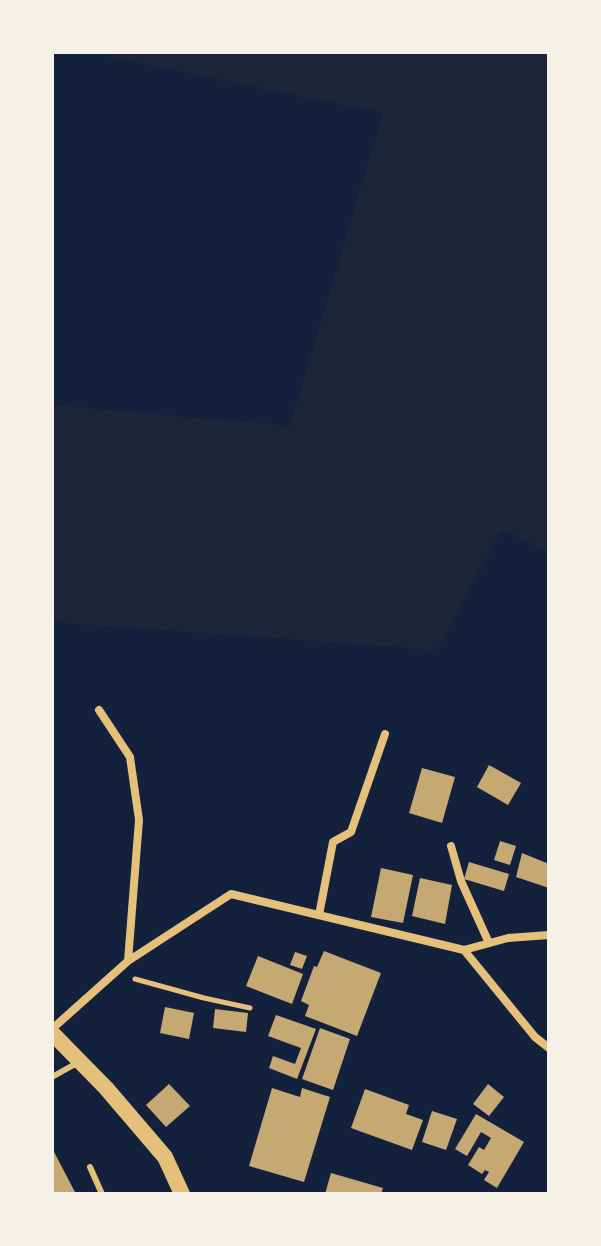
<!DOCTYPE html>
<html>
<head>
<meta charset="utf-8">
<style>
	body { margin:0 }
	#map { position:relative; width:601px; height:1246px; overflow:hidden; background:#14213d; font-family:Raleway,sans-serif }
	canvas { display:block }
	.frame { position:absolute; inset:0; border:54px solid #f6f1e7; pointer-events:none }
</style>
</head>
<body>
<div id="map">
<canvas width="601" height="1246"></canvas>
<div class="frame"></div>
</div>
<script>
const c = document.querySelector('canvas').getContext('2d');
c.lineJoin = 'round';
function paint(path, color) { c.fillStyle = color; c.fill(path, 'evenodd'); }
function trace(path, color, width, dash) { c.strokeStyle = color; c.lineWidth = width; c.lineCap = dash ? 'butt' : 'round'; c.setLineDash(dash || []); c.stroke(path); }
paint(new Path2D(`
	M 111,52 L 549,52 L 549,553 L 502,529 L 437,650 L 52,622 L 52,405 L 290,426 L 383,113 L 110,57 Z`), '#1d2539');
paint(new Path2D(`
	M 489,765 L 521,783 L 508,805 L 477,787 Z
	M 422,768 L 455,777 L 442,823 L 409,813 Z
	M 500,841 L 516,846 L 510,865 L 494,860 Z
	M 522,853 L 549,864 L 549,888 L 516,877 Z
	M 469,862 L 509,874 L 504,891 L 464,879 Z
	M 381,868 L 413,875 L 403,923 L 371,917 Z
	M 420,878 L 452,885 L 445,924 L 412,916 Z
	M 324,951 L 381,973 L 357,1036 L 305,1016 L 309,1005 L 301,1001 L 314,966 L 317,967 Z
	M 295,952 L 307,956 L 302,969 L 290,965 Z
	M 258,956 L 303,974 L 292,1004 L 246,986 Z
	M 165,1007 L 194,1013 L 189,1039 L 160,1033 Z
	M 215,1009 L 248,1013 L 246,1032 L 213,1028 Z
	M 276,1015 L 316,1029 L 297,1079 L 269,1068 L 273,1056 L 295,1064 L 301,1048 L 268,1036 Z
	M 320,1028 L 350,1039 L 333,1090 L 302,1079 Z
	M 169,1084 L 190,1106 L 166,1127 L 146,1105 Z
	M 488,1084 L 504,1097 L 489,1116 L 473,1104 Z
	M 272,1088 L 300,1097 L 302,1088 L 330,1097 L 304,1182 L 249,1166 Z
	M 365,1089 L 409,1105 L 406,1114 L 423,1120 L 412,1150 L 351,1128 Z
	M 432,1111 L 457,1119 L 446,1150 L 422,1142 Z
	M 476,1114 L 524,1142 L 497,1188 L 484,1180 L 489,1172 L 485,1170 L 482,1174 L 468,1165 L 479,1147 L 484,1150 L 491,1138 L 481,1132 L 467,1156 L 455,1149 Z
	M 52,1148 L 76,1194 L 52,1194 Z
	M 331,1173 L 383,1188 L 381,1194 L 325,1194 Z`), '#c6a872');
trace(new Path2D(`
	M 135,979 L 204,998 L 250,1008`), '#e5c07b', 5);
trace(new Path2D(`
	M 52,1077 L 77,1063
	M 90,1167 L 102,1194`), '#e5c07b', 6);
trace(new Path2D(`
	M 99,710 L 130,757 L 139,820 L 128,961
	M 451,846 L 461,881 L 489,943
	M 319,915 L 333,842 L 351,832 L 385,734
	M 464,950 L 535,1037 L 549,1048
	M 52,1029 L 128,961 L 231,894 L 464,950 L 508,938 L 549,935`), '#e5c07b', 8);
trace(new Path2D(`
	M 52,1033 L 106,1088 L 165,1157 L 182,1194`), '#e5c07b', 16);
</script>
</body>
</html>
